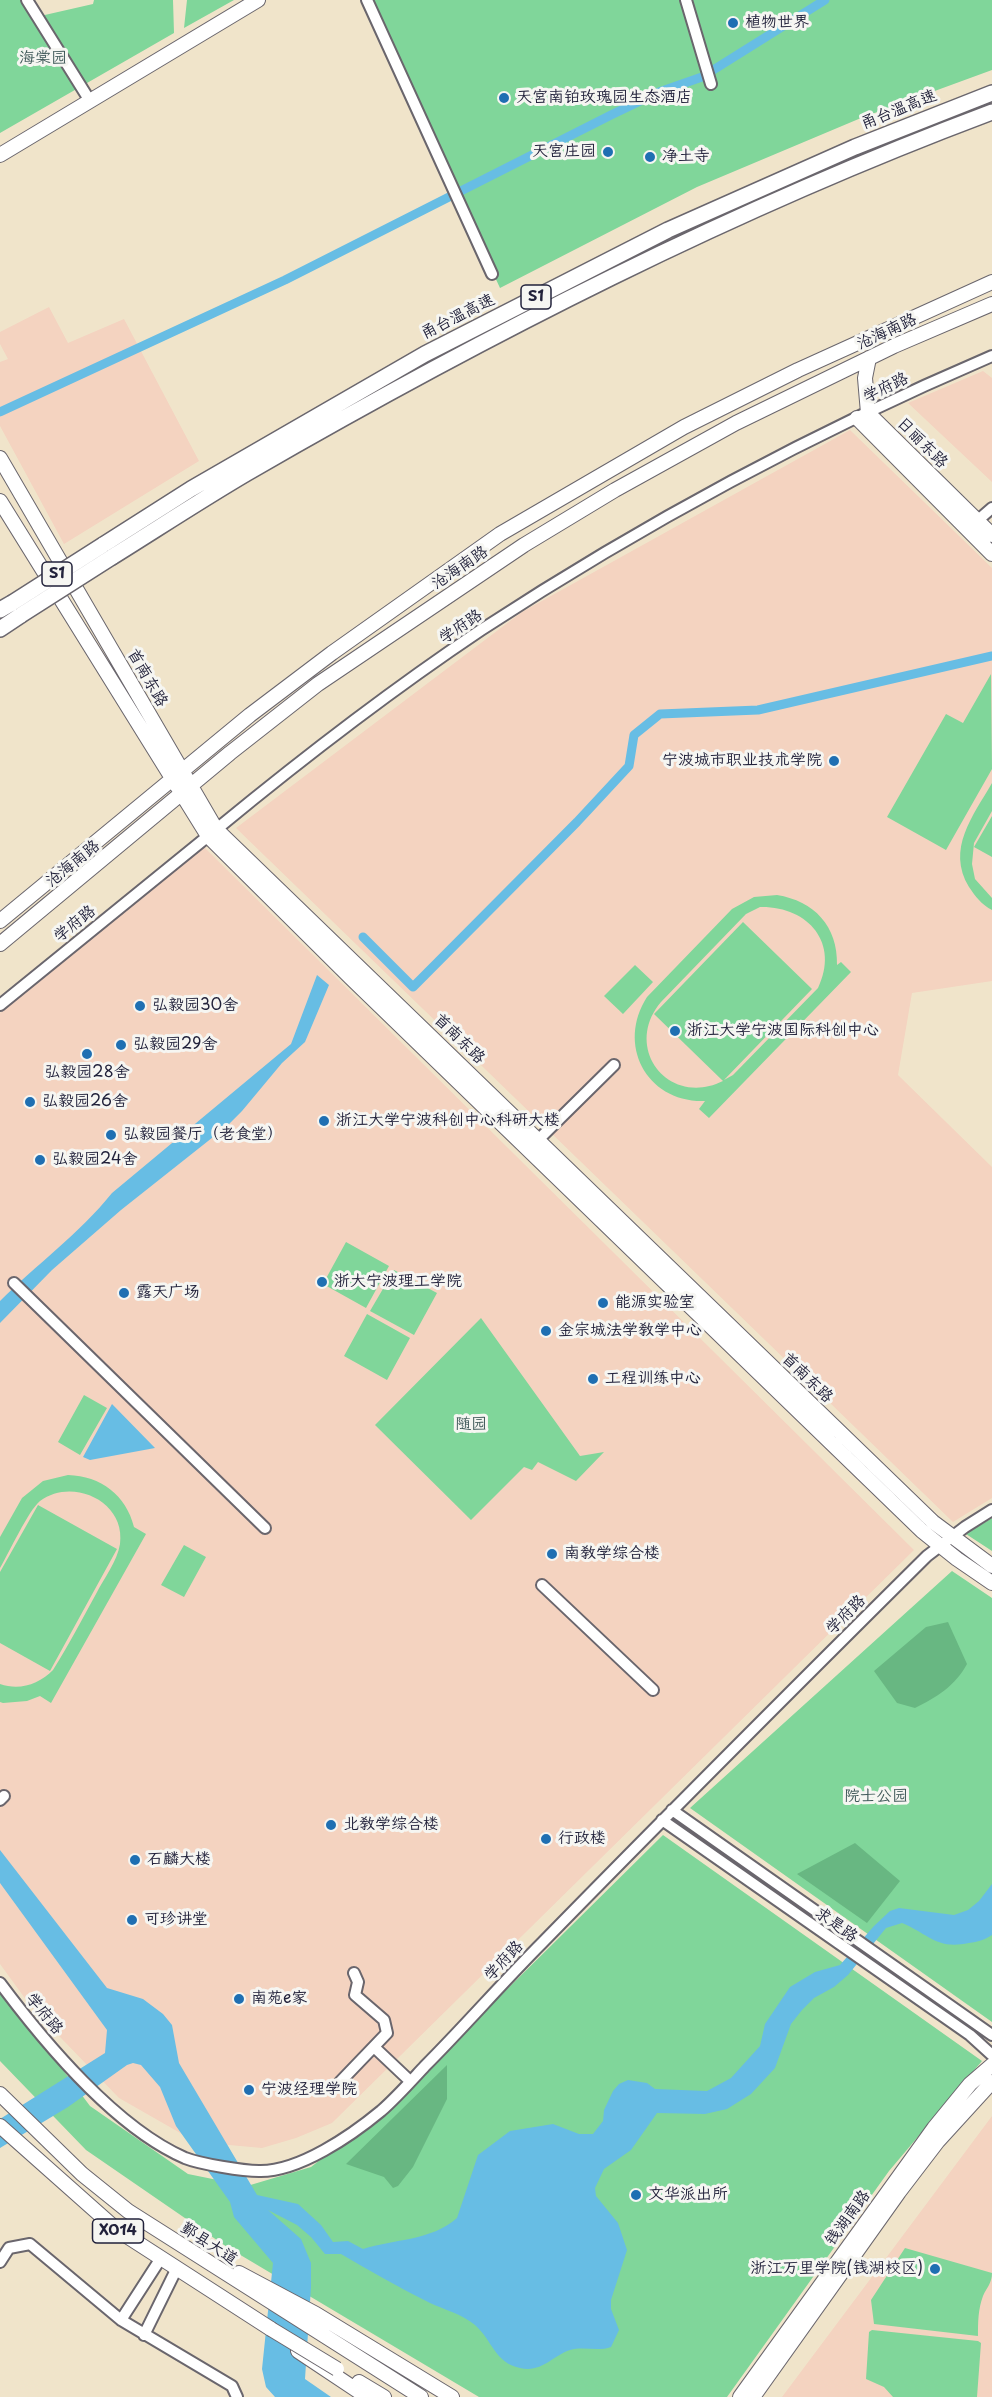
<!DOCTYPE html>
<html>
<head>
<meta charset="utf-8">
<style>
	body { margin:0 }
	canvas { display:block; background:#f0e4ca }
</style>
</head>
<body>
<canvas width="992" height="2397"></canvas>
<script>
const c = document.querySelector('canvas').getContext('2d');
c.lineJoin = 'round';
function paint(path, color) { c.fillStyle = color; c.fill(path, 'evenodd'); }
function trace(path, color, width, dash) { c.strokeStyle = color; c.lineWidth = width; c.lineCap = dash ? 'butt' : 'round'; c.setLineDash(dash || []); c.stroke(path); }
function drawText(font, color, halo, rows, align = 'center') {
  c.font = font + ' "Playpen Sans","LXGW WenKai TC",sans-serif'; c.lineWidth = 6; c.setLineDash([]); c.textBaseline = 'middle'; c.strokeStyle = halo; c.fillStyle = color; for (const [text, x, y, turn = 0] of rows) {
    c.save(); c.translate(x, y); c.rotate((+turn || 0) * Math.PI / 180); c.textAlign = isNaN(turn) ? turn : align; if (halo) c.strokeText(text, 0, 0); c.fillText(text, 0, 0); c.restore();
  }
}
paint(new Path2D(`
	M 49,307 L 68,343 L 124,319 L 199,461 L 64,544 L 0,426 L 0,362 L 8,359 L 0,344 L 0,332 Z
	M 983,371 L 992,378 L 992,482 L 908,403 Z
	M 850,430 L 992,568 L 992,981 L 912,993 L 898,1075 L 992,1167 L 992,1498 L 953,1522 L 236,828 L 522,612 Z
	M 204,847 L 914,1550 L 332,2123 L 296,2138 L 262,2148 L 196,2142 L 119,2098 L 32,2008 L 0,1964 L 0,1013 Z
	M 992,2116 L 992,2397 L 782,2397 L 895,2246 Z`), '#f4d3c0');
paint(new Path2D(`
	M 0,0 L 25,0 L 36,17 L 93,4 L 94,0 L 173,0 L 174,33 L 0,133 Z
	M 187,0 L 234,0 L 184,28 Z
	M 367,0 L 992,0 L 992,70 L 861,118 L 697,187 L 500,288 Z
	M 991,674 L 992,769 L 946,850 L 887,817 L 946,714 L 963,723 Z
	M 992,783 L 992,811 L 974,843 L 972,864 L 975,879 L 992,898 L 992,910 C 982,905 975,896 969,887 C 946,849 973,816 992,783 Z
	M 992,816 L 992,857 L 974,847 Z
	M 777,895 C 814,901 838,926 837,965 L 841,962 L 851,972 L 709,1118 L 699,1109 L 705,1101 C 647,1103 616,1045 647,997 L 732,909 L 754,897 ZM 760,907 C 808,906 840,943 818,988 L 733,1075 L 724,1080 L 812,989 L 743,922 L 654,1014 L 723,1081 C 669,1108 622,1048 661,1002 L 746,914 Z
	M 635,965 L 653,982 L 623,1014 L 604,996 Z
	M 346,1242 L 389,1266 L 366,1308 L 323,1284 Z
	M 394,1270 L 437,1293 L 414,1335 L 370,1311 Z
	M 367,1314 L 410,1338 L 387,1380 L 344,1356 Z
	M 481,1318 L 580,1456 L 604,1452 L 576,1481 L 538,1462 L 532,1470 L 524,1467 L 471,1520 L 375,1425 Z
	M 84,1395 L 107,1408 L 80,1455 L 58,1442 Z
	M 68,1475 C 101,1476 126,1495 134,1527 L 146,1534 L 51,1703 L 40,1696 L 27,1701 L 3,1703 L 0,1702 L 0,1684 C 20,1691 39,1684 53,1670 C 69,1645 82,1619 96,1594 C 104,1578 117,1562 120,1544 C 126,1501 72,1477 40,1501 C 28,1511 9,1553 0,1568 L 0,1537 L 22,1498 L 43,1481 Z
	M 38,1505 L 117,1549 L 50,1671 L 0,1643 L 0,1572 Z
	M 992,1518 L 992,1551 L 966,1534 Z
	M 184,1545 L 206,1557 L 184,1597 L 161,1585 Z
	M 952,1571 L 992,1598 L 992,2022 L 690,1808 Z
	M 663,1835 L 982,2061 L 889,2171 L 727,2397 L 479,2397 L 227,2247 L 86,2150 L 0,2061 L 0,1986 L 90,2106 L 188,2174 L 247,2186 L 311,2167 L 388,2107 Z
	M 905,2248 L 992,2273 C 992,2283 987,2287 983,2296 C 978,2309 978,2323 978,2336 L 874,2324 L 871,2300 Z
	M 872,2330 L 978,2341 L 981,2343 L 977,2397 L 893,2397 L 884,2387 L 866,2379 L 869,2332 Z`), '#80d69a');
paint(new Path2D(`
	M 948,1622 L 967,1664 C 956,1685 936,1698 915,1708 L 897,1703 L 874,1671 L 926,1627 Z
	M 855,1843 L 900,1881 L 867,1923 L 797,1874 Z
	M 447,2065 L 447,2099 L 413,2167 L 398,2186 L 393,2188 L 384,2177 L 346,2164 Z`), '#68b782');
paint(new Path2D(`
	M 317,975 L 329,985 L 305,1042 L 282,1063 L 242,1111 L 227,1126 L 121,1210 L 52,1270 L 0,1323 L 0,1301 C 37,1264 79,1234 112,1193 L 291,1044 Z
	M 112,1404 L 155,1448 L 90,1460 L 83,1457 Z
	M 0,1850 L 107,1988 L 143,1999 L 163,2014 L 172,2025 L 179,2063 L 257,2195 L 298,2204 L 321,2225 L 333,2242 L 348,2241 L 363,2249 C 394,2239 431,2241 457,2218 L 478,2155 L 510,2131 L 553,2124 L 579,2134 L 593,2134 L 603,2121 L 604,2110 L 613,2091 L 619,2084 L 628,2080 L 647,2083 L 655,2089 L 707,2091 L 731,2078 L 760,2046 L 765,2024 L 790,1987 L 815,1972 L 840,1965 L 874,1926 L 890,1911 L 899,1908 L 954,1915 L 968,1910 L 979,1901 L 992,1884 L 992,1935 C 984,1940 978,1942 969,1943 C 936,1950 929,1934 902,1923 L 886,1928 L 848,1975 L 834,1987 L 814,1998 L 802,2010 L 791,2024 L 775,2068 L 751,2094 L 727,2109 L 705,2114 L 657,2113 L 631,2150 L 604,2169 L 595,2188 L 596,2196 L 618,2223 L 627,2250 L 611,2300 L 611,2309 L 619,2330 L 611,2347 C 598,2352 584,2346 570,2350 C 552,2356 542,2373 520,2368 C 495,2363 492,2340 475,2325 C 462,2314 445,2310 430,2303 C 400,2288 370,2271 341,2254 L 325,2254 L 311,2237 L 297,2225 L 268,2210 L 301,2239 L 311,2263 L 311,2287 L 305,2379 L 331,2397 L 275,2397 L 266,2387 L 262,2369 L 273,2263 L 234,2217 L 230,2202 L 176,2126 L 160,2087 L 141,2065 L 133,2063 L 127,2065 L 68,2107 L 0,2148 L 0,2119 L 105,2053 L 107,2030 L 0,1883 Z`), '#67bde4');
trace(new Path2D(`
	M 0,412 L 285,280 L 611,115 L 659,92 L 702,77 L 825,0
	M 363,937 L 413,987 L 577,822 L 629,766 L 634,735 L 660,714 L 758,710 L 992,656`), '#67bde4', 9);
const minor = new Path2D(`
	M 27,0 L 90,101
	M 367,0 L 492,274
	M 686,0 L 711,84
	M 977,521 L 992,508
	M 0,1005 C 72,946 145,887 218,828 C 303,758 390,691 481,630 C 643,524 814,432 992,356
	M 538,1140 L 614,1065
	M 14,1283 L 265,1528
	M 542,1585 L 653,1690
	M 0,1800 L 4,1796
	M 672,1810 L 992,2035
	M 662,1820 L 970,2035 L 992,2055
	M 0,1983 C 44,2042 116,2128 185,2158 C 200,2164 243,2171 259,2171 C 299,2172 352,2135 381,2111 C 397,2097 411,2081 425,2066 C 465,2026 502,1983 542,1943 C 669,1813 798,1684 927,1556 L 965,1527 L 992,1510
	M 374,2047 L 410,2081
	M 340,2082 L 387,2033 L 384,2020 L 355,1995 L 358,1982 L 354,1973
	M 0,2262 L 9,2248 L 30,2244 L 121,2320 L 232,2386 L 237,2397
	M 121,2320 L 161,2258
	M 144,2335 L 177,2268`);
const major = new Path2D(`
	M 0,155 L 258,0
	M 869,358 L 865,378 L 868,413 L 992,535
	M 857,418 L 992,554
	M 0,458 L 216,829 L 933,1522 L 992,1566
	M 0,501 L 208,836 L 351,978 L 922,1531 L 957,1559 L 992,1583
	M 0,921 L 250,715 L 332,653 L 500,534 L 684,427 L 798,370 L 992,282
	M 0,944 L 230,753 L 318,684 L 524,545 L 615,490 L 736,423 L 894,346 L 992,304
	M 0,2094 L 82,2174 L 128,2211 L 421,2397
	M 0,2126 L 116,2229 L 271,2329
	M 239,2273 L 316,2314 L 452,2397
	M 298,2351 L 367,2397
	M 359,2382 L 384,2397
	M 740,2397 L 934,2128 L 970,2084 L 992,2065
	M 753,2397 L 899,2192 L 938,2141 L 992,2082`);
const highway = new Path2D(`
	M 103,545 L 191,489 L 425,354 L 668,230 L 855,147 L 992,93
	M 112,557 C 157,529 201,500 247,473 C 486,335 733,209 992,112
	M 0,610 L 12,603
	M 0,629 L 21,615`);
trace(minor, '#6a666d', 14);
trace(major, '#6a666d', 16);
trace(highway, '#6a666d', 18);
trace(minor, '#fff', 10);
trace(major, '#fff', 14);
trace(highway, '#fff', 15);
const majorBridge = new Path2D(`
	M 271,2329 L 337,2369`);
const highwayBridge = new Path2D(`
	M 12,603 L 103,545
	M 21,615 L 112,557`);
trace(majorBridge, '#6a666d', 16, []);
trace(highwayBridge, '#6a666d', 18, []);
trace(majorBridge, '#fff', 14);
trace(highwayBridge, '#fff', 15);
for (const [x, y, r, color] of [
	[733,23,6,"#1f6fb2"],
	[504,98,6,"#1f6fb2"],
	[608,152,6,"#1f6fb2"],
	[650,157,6,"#1f6fb2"],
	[834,761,6,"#1f6fb2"],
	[140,1006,6,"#1f6fb2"],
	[675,1031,6,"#1f6fb2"],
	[121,1045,6,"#1f6fb2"],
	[87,1054,6,"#1f6fb2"],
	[30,1102,6,"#1f6fb2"],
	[324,1121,6,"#1f6fb2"],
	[111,1135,6,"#1f6fb2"],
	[40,1160,6,"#1f6fb2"],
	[322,1282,6,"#1f6fb2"],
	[124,1293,6,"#1f6fb2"],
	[603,1303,6,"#1f6fb2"],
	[546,1331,6,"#1f6fb2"],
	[593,1379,6,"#1f6fb2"],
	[552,1554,6,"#1f6fb2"],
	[331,1825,6,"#1f6fb2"],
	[546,1839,6,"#1f6fb2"],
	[135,1860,6,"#1f6fb2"],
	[132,1920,6,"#1f6fb2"],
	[239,1999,6,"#1f6fb2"],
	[249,2090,6,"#1f6fb2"],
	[636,2195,6,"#1f6fb2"],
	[935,2269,6,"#1f6fb2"]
]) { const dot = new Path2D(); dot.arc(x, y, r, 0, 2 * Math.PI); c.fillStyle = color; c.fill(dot); trace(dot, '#f6f6f2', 2); }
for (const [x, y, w] of [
	[536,297,30],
	[57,574,30],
	[118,2231,51]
]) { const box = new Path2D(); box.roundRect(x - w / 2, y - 12, w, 24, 4.5); c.fillStyle = '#f6f6f2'; c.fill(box); trace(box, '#22223b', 1.5); }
drawText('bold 15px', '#22223b', null, [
	["S1",536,297],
	["S1",57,574],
	["X014",118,2231]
]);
drawText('16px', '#22223b', '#f6f6f2', [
	["植物世界",745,23],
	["天宫南铂玫瑰园生态酒店",516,98],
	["天宫庄园",596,152,"right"],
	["净土寺",662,157],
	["宁波城市职业技术学院",822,761,"right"],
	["弘毅园30舍",152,1006],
	["浙江大学宁波国际科创中心",687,1031],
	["弘毅园29舍",133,1045],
	["弘毅园28舍",87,1073,"center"],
	["弘毅园26舍",42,1102],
	["浙江大学宁波科创中心科研大楼",336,1121],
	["弘毅园餐厅（老食堂）",123,1135],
	["弘毅园24舍",52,1160],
	["浙大宁波理工学院",334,1282],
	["露天广场",136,1293],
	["能源实验室",615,1303],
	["金宗城法学教学中心",558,1331],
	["工程训练中心",605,1379],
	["南教学综合楼",564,1554],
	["北教学综合楼",343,1825],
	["行政楼",558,1839],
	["石麟大楼",147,1860],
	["可珍讲堂",144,1920],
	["南苑e家",251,1999],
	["宁波经理学院",261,2090],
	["文华派出所",648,2195],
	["浙江万里学院(钱湖校区)",923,2269,"right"]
], 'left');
drawText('16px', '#3e5858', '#f6f6f2', [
	["海棠园",43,59],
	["随园",471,1425],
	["院士公园",876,1797]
]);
drawText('16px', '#22223b', '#f6f6f2', [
	["甬台温高速",899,110,-22],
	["甬台温高速",458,317,-27],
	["沧海南路",887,332,-25],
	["学府路",886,388,-26],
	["日丽东路",922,443,45],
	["沧海南路",460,568,-34],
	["学府路",461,627,-34],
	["首南东路",147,678,60],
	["沧海南路",73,864,-39],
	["学府路",75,924,-39],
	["首南东路",459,1039,44],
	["首南东路",807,1378,44],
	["学府路",846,1615,-45],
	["求是路",836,1925,35],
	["学府路",504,1961,-47],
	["学府路",44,2014,50],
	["钱湖南路",848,2218,-54],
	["鄞县大道",209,2244,33]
]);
</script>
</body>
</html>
